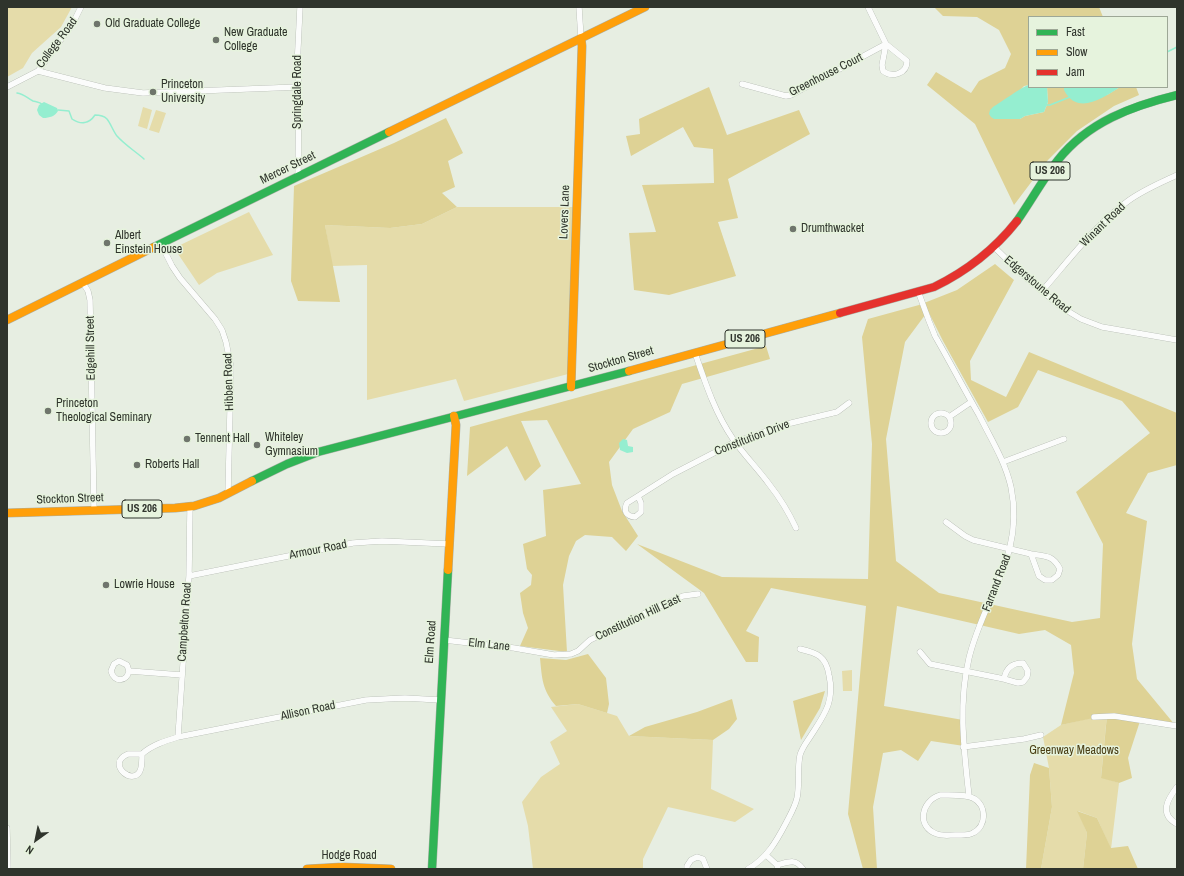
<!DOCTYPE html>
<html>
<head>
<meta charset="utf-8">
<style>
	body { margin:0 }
	#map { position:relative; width:1184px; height:876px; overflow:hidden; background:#e7eee2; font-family:"Archivo Narrow",sans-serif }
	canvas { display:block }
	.frame { position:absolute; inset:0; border:8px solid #2f342c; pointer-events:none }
	.legend { position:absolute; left:1028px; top:16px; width:140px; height:72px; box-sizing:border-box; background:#e6f3dd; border:1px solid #9da796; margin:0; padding:5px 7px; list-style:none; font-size:12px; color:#2f342c }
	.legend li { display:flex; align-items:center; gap:8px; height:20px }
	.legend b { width:20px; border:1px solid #9da796 }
	.north { position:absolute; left:16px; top:820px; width:40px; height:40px; -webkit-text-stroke:3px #e6f3dd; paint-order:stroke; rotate:213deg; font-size:11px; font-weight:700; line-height:16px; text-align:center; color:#2f342c }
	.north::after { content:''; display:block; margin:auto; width:14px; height:18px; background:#2f342c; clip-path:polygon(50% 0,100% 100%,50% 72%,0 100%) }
</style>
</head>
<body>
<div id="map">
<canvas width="1184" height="876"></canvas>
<div class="frame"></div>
<ul class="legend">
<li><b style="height:5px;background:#30b455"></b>Fast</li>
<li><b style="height:5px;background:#ff9f0a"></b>Slow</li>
<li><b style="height:5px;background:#e5322d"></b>Jam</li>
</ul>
<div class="north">N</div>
</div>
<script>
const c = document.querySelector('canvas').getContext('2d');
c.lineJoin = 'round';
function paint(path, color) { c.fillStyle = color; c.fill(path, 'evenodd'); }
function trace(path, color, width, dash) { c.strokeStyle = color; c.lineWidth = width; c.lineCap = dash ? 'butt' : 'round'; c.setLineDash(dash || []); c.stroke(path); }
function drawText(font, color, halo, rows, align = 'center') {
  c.font = font + ' "Archivo Narrow",sans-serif'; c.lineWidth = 3; c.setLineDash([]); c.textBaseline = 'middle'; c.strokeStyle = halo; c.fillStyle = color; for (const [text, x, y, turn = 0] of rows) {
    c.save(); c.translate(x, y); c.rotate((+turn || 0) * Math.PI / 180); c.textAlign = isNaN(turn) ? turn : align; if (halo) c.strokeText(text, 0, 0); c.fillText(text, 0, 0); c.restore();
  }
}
paint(new Path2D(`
	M 7,7 L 72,7 L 61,27 L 32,53 L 23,68 L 7,77 Z
	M 143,107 L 152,110 L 147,129 L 138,126 Z
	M 156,110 L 166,113 L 159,133 L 149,130 Z
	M 457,207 L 578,207 L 572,373 L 464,401 L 456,379 L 367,400 L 367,265 L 332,266 L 325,225 L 390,228 L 422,224 Z
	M 249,212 L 273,255 L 217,273 L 199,285 L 174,248 Z
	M 852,670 L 852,691 L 843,691 L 842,671 Z
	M 578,704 L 617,716 L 629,736 L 713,740 L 711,789 L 754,809 L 735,822 L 668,807 L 643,859 L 643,869 L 533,869 L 528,826 L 522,802 L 541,777 L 560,764 L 550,742 L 567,731 L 551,707 Z
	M 1107,714 L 1101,777 L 1119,783 L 1111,849 L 1097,818 L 1078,811 L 1087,833 L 1083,869 L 1041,869 L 1052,807 L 1049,768 L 1043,737 L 1061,725 Z`), '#e5dcaa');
paint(new Path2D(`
	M 934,7 L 1099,7 L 1103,17 L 1029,17 L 1029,85 L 1024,86 L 994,119 L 1020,119 L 1025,116 L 1044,112 L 1048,102 L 1047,87 L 1074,87 L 1067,87 L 1107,95 L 1120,87 L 1136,87 L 1139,95 L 1114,106 L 1077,131 L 1048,160 L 1014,205 L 975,124 L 927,85 L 936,72 L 971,93 L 979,81 L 1005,68 L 1011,54 L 999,30 L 977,17 L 943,16 Z
	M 709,87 L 727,135 L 799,110 L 810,134 L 728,179 L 738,218 L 718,222 L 736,276 L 669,295 L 634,290 L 629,233 L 656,232 L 642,185 L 714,183 L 713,149 L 694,147 L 683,127 L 631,156 L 626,136 L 640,134 L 639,119 Z
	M 446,118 L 463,153 L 448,161 L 455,187 L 442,193 L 457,207 L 422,224 L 390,228 L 325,225 L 340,302 L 298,301 L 291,281 L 294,186 L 394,143 Z
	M 995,264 L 1014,280 L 970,361 L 971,380 L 1006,397 L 1029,352 L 1177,413 L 1177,465 L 1148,473 L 1126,513 L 1147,521 L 1132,644 L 1137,679 L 1175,725 L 1141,718 L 1128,758 L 1132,778 L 1119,783 L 1101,778 L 1107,715 L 1061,725 L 1074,673 L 1071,645 L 1045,630 L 1019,634 L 897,606 L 884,706 L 963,720 L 964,746 L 931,741 L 918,761 L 901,750 L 883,753 L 873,807 L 877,869 L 863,869 L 848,814 L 866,606 L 771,588 L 746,631 L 759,637 L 758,662 L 746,662 L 704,593 L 637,544 L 722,577 L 868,579 L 872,444 L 862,337 L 868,319 L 919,305 L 957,290 ZM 928,311 L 943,341 L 988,422 L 1018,407 L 1038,370 L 1122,401 L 1150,433 L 1076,492 L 1103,544 L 1100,618 L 1072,622 L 939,593 L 896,561 L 886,439 L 905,342 Z
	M 766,346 L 770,359 L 682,384 L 670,412 L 633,429 L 609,462 L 612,485 L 622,511 L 638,536 L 626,551 L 612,537 L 585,535 L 576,541 L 569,556 L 563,585 L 567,652 L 520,646 L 528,628 L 523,613 L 520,593 L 531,585 L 532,575 L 527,569 L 523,544 L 546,536 L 543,490 L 581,484 L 547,420 L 521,421 L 541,466 L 525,481 L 507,446 L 467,476 L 470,427 Z
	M 588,654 L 606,678 L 609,704 L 607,713 L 578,704 L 556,706 C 542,690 542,678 540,658 L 566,660 Z
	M 825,691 L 820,708 L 801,740 L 793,701 Z
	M 732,699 L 737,719 L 729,729 L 713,740 L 629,736 L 645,727 L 697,712 Z
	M 1034,763 L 1049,768 L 1052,807 L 1041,869 L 1026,869 L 1030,775 Z
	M 1077,811 L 1097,818 L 1111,848 L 1128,846 L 1138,869 L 1083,869 L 1087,833 Z`), '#ded295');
paint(new Path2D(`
	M 1029,85 L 1029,87 L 1047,87 L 1048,102 L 1044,112 L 1025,116 L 1020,119 L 994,119 L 991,117 L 989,114 L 990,110 L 993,107 C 1000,103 1023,86 1029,85 Z
	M 1074,87 L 1120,87 C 1103,98 1077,116 1064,90 L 1064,88 Z
	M 44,102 L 57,108 L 58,111 C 55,116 50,118 43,118 L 39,115 L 37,110 L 39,105 Z
	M 623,439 L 627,440 L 628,446 L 633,447 L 633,452 L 627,453 L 620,450 L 619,443 Z`), '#95eed0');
trace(new Path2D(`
	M 1167,52 L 1177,47
	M 17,93 C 24,94 27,98 33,101 C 37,102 40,102 43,105
	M 1045,105 L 1050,105 L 1070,97
	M 58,110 L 69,111 L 72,119 C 81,125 89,124 95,115 C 99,115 104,116 107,119 C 111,124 113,131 117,136 C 125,145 135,151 144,159`), '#95eed0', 1.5);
const street = new Path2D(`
	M 579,7 L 581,38
	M 868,7 L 886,44 L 907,61 C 907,74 892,78 883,71 L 882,65 L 886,44
	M 38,71 L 105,88 L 143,93 L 299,87
	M 742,84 L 786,96 L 791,95 L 886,44
	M 7,87 L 38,71 L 73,23 L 81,7
	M 298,176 L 299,87 L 297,68 L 300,7
	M 161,244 L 172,266 L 180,278 L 215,319 L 222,330 L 226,342 L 231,367 L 228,494
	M 993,246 L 1024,276 L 1061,307 L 1081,319 L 1102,327 L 1177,340
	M 83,283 L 88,291 L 90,300 L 94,510
	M 918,291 L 929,321 L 935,336 C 950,362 964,389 979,415 C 991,439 1005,461 1011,487 C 1025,556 984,596 969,658 C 958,704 964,750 969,796
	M 1042,291 C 1069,260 1095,225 1128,201 C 1143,190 1160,183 1177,175
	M 695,353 C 705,382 715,413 733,439 C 744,455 758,469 769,484 C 780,498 789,513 796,528
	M931 423a10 10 0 1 1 20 0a10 10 0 1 1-20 0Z
	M 949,417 L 971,402
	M 1003,462 L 1064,439
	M 638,496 L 641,503 L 641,512 L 635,517 C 626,516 623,511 627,503 L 673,474 L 735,442 L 787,424 L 837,412 L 849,403
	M 946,522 L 965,536 L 973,540 L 1031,554 L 1039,576 L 1045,580 L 1052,580 L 1058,575 L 1060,569 C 1053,555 1045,556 1031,554
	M 189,576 L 353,543 L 382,541 L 449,544
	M 444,640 L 514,648 L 554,655 L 571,654 L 578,651 L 590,640 L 664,604 L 683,596 L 698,594
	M 920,652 L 930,664 L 1004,679 L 1018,683 L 1023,682 L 1027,677 L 1028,671 L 1023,663 C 1012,663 1006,668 1004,679
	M 129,671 C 127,682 114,683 111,671 L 114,664 L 119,661 L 127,665 L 129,671 L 182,675
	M 1094,717 L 1114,716 L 1177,726
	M 178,737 L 189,576 L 190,507
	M 963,747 L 1024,739 L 1041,735
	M 128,754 L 142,754 C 142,759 142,764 141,768 C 136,789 104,764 128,754 Z
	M 142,754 C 152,745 165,741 178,737 L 366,700 L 405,698 L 440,700
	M 1177,787 C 1167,800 1159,814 1177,824
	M 940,795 C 949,795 965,794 973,798 C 987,805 987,826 973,833 C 968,836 961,835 955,835 C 949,835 942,836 937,834 C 916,827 921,801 940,795 Z
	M 7,828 L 8,869
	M 766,855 L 777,865 L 778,869
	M 777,865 C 789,862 795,858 803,869
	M 687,869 L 687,866 L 691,860 L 697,857 L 703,859 L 707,869
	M 748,869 C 767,858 776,842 786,823 C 790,815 795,807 797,798 C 800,784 797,769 800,755 C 802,748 806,743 810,737 C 824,715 835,702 829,675 C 826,656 817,653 800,649`);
const fast = new Path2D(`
	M 1017,221 C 1031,201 1043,179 1058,160 C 1088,122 1132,106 1177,95
	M 154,247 L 389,132
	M 252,481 L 287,464 L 318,452 L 629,371
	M 432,869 L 448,570`);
const slow = new Path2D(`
	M 389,132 L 645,7
	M 7,320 L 154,247
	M 629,371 L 840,313
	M 571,387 L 582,46 L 581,38
	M 7,513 L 175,508 L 194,506 L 219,498 L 252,481
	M 448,570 L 456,425 L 454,416
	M 307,869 L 342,867 L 391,869`);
const jam = new Path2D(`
	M 840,313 L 934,287 C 967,271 994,250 1017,221`);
trace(street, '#a8aea5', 6);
trace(fast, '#a8aea5', 9);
trace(slow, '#a8aea5', 9);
trace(jam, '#a8aea5', 9);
trace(street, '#fbfcfb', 5.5);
trace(fast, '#30b455', 8);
trace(slow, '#ff9f0a', 8);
trace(jam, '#e5322d', 8);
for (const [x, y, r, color] of [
	[97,24,4,"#6f756c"],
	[216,40,4,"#6f756c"],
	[153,92,4,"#6f756c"],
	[793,229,4,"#6f756c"],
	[107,243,4,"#6f756c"],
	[48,411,4,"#6f756c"],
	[187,439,4,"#6f756c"],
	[257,445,4,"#6f756c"],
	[137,465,4,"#6f756c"],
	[106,585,4,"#6f756c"]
]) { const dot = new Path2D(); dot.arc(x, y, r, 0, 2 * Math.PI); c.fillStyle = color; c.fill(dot); trace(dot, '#e6f3dd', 1.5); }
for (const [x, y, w] of [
	[1050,171,40],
	[745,339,40],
	[142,509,40]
]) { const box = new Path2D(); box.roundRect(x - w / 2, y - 9, w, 18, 3); c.fillStyle = '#e6f3dd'; c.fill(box); trace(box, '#2f342c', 1); }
drawText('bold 11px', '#2f342c', null, [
	["US 206",1050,171],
	["US 206",745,339],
	["US 206",142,509]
]);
drawText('12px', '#2f342c', '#e6f3dd', [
	["Old Graduate College",105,24],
	["New Graduate",224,33],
	["College",224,47],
	["Princeton",161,85],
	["University",161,99],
	["Drumthwacket",801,229],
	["Albert",115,236],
	["Einstein House",115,250],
	["Princeton",56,404],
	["Theological Seminary",56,418],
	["Whiteley",265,438],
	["Gymnasium",265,452],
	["Tennent Hall",195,439],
	["Roberts Hall",145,465],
	["Lowrie House",114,585]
], 'left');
drawText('12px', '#2f342c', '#e6f3dd', [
	["College Road",57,43,-53],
	["Greenhouse Court",826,75,-27],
	["Springdale Road",298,92,-90],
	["Mercer Street",288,168,-26],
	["Lovers Lane",565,212,-88],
	["Winant Road",1103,225,-44],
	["Edgerstoune Road",1037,285,40],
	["Edgehill Street",91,348,-91],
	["Stockton Street",621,360,-16],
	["Hibben Road",229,382,-92],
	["Constitution Drive",752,438,-21],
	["Stockton Street",70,499,-2],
	["Armour Road",318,550,-11],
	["Farrand Road",997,583,-69],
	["Constitution Hill East",638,618,-25],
	["Campbelton Road",185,622,-86],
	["Elm Road",431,642,-86],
	["Elm Lane",489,645,6],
	["Allison Road",308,711,-12],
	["Hodge Road",349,856]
]);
drawText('12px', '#4a3e14', '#e6f3dd', [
	["Greenway Meadows",1074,751]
]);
</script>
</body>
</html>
